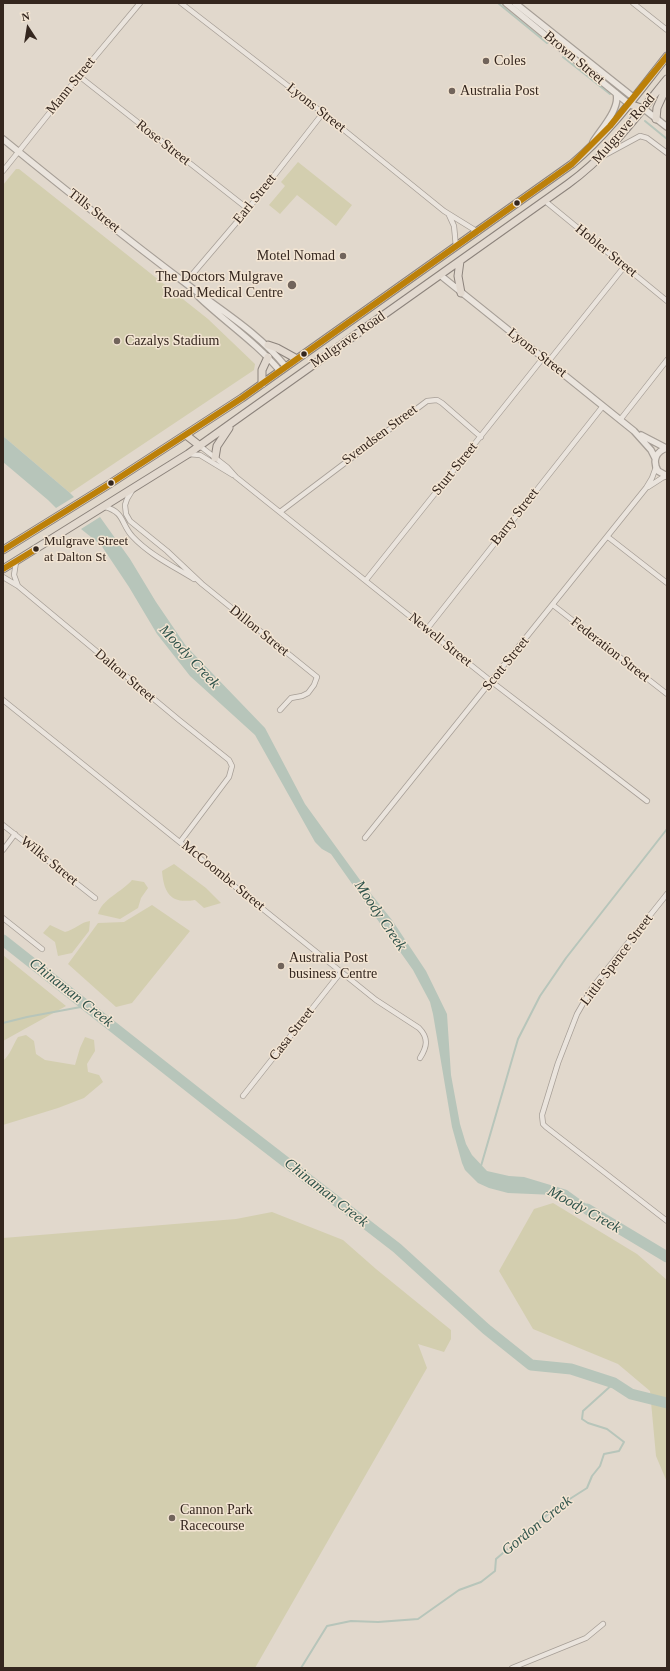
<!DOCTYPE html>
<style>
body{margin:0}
#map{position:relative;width:670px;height:1671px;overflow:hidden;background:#e1d8cc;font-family:"Times New Roman",serif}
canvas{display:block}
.frame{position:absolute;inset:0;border:4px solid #34261e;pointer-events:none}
.north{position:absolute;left:8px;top:8px;width:40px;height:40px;-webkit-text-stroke:3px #f2e4d2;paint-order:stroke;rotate:348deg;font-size:11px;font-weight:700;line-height:16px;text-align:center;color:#34261e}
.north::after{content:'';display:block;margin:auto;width:14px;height:18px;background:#34261e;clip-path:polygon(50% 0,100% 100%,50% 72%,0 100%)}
</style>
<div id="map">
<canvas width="670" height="1671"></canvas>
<div class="frame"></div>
<div class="north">N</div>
</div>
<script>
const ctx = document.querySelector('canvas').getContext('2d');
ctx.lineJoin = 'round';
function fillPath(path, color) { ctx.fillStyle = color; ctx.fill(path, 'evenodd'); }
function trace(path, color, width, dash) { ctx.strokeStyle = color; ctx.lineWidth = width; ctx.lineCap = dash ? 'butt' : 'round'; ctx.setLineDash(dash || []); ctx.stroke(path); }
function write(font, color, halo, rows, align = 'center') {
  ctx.font = font + ' "Times New Roman",serif'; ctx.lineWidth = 3; ctx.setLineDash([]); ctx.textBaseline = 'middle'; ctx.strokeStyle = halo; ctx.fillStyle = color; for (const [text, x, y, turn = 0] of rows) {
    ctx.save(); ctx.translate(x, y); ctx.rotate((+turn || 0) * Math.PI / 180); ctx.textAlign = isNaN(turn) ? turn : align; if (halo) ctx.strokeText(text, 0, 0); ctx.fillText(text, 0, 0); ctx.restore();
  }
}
const green = new Path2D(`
 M 298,162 L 352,205 L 336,226 L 297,195 L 280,214 L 269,205 L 285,186 L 281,182 Z
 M 16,169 L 19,169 L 208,319 L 255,364 L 254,370 L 70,493 L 3,436 L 3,185 Z
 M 174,864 L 206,888 L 221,903 L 204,908 L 195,900 C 171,904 164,894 162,871 Z
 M 132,880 L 144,882 L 148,888 L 141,898 L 138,908 L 120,919 L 98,914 C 102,899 122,892 132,880 Z
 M 152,905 L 190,931 L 132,1003 L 116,1007 L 68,964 L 98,923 L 124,922 Z
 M 90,921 L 89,931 L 72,953 L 58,956 L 55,942 L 43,933 L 50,925 L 65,932 C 74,930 81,922 90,921 Z
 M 3,955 L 66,1006 L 3,1041 Z
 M 26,1035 L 34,1041 L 36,1054 L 45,1060 L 75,1065 L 80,1048 L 85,1037 L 94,1040 L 95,1051 L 87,1064 L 88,1072 L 99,1075 L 103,1082 L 84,1098 L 58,1108 L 3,1125 L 3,1061 C 10,1055 13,1045 18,1037 Z
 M 553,1203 L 637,1254 L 667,1280 L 667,1482 L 656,1456 L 650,1391 L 618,1364 L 533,1329 L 499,1271 L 534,1209 Z
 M 272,1212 L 343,1240 L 376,1269 L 451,1330 L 451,1339 L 444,1352 L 418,1344 L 427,1368 L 255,1668 L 3,1668 L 3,1238 L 236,1219 Z`);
const water = new Path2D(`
 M 3,436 L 70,493 L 74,497 L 56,508 L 48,500 L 3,462 Z
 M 100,517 L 130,559 L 156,602 L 186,646 L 265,728 L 305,804 L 360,880 L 392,920 L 426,971 L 447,1014 L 451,1075 L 460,1124 L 466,1144 L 472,1155 L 487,1171 L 509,1176 L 524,1177 L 567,1190 L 596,1211 L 600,1216 L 555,1195 L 508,1193 L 489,1188 L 478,1183 L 465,1170 L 462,1163 L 452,1127 L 433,1014 L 430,1002 L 413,970 L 331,854 L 322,849 L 315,842 L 255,735 L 190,676 L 157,634 L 129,587 L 101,545 L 81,529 Z`);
const stream = new Path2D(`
 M 498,3 L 547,43
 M 563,57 L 610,94
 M 645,121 L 667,139
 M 3,1023 L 27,1017 L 86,1006
 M 481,1166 L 518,1039 L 540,996 L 566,958 L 667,829
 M 301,1668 L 327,1626 L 351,1621 L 378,1622 L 418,1619 L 459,1590 L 481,1582 L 495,1571 L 496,1559 L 554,1509 L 587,1488 L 592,1476 L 600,1466 L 604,1454 L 619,1451 L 624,1442 L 607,1429 L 588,1423 L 582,1419 L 583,1411 L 614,1383`);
const river = new Path2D(`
 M 3,940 L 221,1112 L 397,1248 L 486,1329 L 531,1365 L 571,1369 L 614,1383 L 631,1394 L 667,1403
 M 587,1209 L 667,1257`);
const minor = new Path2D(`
 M 181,3 L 323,113 L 444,211 L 478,232
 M 633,3 L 667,30
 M 79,76 L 248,209
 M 603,156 L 640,136 L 647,138 L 667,153
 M 3,171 L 79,76 L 140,3
 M 545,201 L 667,301
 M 449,215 L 454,226 L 456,247
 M 185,283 L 248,209 L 323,113
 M 548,362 L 624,267
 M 620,420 L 667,360
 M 200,446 L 227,467 L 236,477 L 492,682 L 647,801
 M 188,454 L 200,455 L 233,475
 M 648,487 L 662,478 L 667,476
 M 133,489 L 127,499 L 125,505 L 126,514 L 130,521 L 167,551 L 202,584 L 317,677 L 314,685 L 308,693 L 302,696 L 291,698 L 280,710
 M 105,507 C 125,512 121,525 133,537 C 150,555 173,566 194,579
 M 280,512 L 427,401 L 437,400 L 442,403 L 481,437
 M 608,537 L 667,583
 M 16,562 L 14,575 L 18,586
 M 3,577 L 18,586 L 179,720 L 229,760 L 232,766 L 229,777 L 180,842
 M 366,580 L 543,358
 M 553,605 L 667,694
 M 427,629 L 603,406
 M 3,700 L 376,1000 L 419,1028 C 429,1038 427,1047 420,1058
 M 3,825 L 95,898
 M 365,838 L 646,488 L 652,478 L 656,467
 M 3,850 L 15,834
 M 667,894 L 592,988 L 577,1014 L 558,1063 L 542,1115 L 543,1124 L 546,1127 L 667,1221
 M 3,918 L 42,949
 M 243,1096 L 341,972
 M 512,1668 L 586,1638 L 603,1624`);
const tertiary = new Path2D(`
 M 506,3 L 629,104
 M 515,3 L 634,98
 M 644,109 L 667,127
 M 3,139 C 63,188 123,236 184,282 C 220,310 257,331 286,367
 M 593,142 C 601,129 621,108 616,93
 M 440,275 L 634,431 L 651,450 L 655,458
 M 198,296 C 225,322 256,342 280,371
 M 641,435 L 666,448
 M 667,448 C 656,451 652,461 658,471 L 667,476`);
const primary = new Path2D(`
 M 629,104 L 644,109
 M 656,119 L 657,108 L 667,86
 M 460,261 L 458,276 L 461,293
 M 268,345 L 277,348 L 297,359
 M 262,384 L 262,370 L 268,357
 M 186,435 L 200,446
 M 215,458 L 217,446 L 229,428
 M 3,550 L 108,485 L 242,398 L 572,164 C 609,133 637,94 667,56
 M 3,569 L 188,454 L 244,414 L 568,184 C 608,155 636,117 667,79`);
const bus1 = new Path2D(`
 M 3,550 L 108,485 L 242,398 L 572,164 L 610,126 L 667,56
 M 3,569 L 36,549`);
const markers = [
 [486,61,4,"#71645b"],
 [452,91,4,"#71645b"],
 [517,203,3.5,"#34261e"],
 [343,256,4,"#71645b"],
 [292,285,5,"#71645b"],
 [117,341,4,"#71645b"],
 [304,354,3.5,"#34261e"],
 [111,483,3.5,"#34261e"],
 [36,549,3.5,"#34261e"],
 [281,966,4,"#71645b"],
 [172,1518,4,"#71645b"]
];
const busNames = [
 ["Mulgrave Street",44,542],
 ["at Dalton St",44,558]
];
const streetNames = [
 ["Brown Street",574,58,40],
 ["Mann Street",71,86,-51],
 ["Lyons Street",316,108,38],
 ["Mulgrave Road",624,129,-49],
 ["Rose Street",163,143,38],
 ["Earl Street",255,199,-51],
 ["Tills Street",94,211,38],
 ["Hobler Street",606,251,39],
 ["Mulgrave Road",348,340,-35],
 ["Lyons Street",537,353,38],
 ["Svendsen Street",380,435,-37],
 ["Sturt Street",455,469,-51],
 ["Barry Street",515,517,-52],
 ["Dillon Street",259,631,39],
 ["Newell Street",440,640,39],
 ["Federation Street",610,650,38],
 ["Scott Street",506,664,-51],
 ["Dalton Street",125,676,40],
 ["Wilks Street",49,861,39],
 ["McCoombe Street",223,876,39],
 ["Little Spence Street",617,960,-53],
 ["Casa Street",292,1034,-52]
];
const poiNames = [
 ["Coles",494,61],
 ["Australia Post",460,91],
 ["Motel Nomad",335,256,"right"],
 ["The Doctors Mulgrave",283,277,"right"],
 ["Road Medical Centre",283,293,"right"],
 ["Cazalys Stadium",125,341],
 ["Australia Post",289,958],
 ["business Centre",289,974],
 ["Cannon Park",180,1510],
 ["Racecourse",180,1526]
];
const waterNames = [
 ["Moody Creek",189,657,47],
 ["Moody Creek",380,916,56],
 ["Chinaman Creek",71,993,38],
 ["Chinaman Creek",326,1193,38],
 ["Moody Creek",584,1210,29],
 ["Gordon Creek",537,1526,-39]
];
fillPath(green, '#d3ceaf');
fillPath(water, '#b7c5ba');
trace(stream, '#b7c5ba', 2);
trace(river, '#b7c5ba', 11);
trace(minor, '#a69e96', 6);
trace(tertiary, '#a69e96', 8);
trace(primary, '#8c837c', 9);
trace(minor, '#eae4dd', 4.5);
trace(tertiary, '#eae4dd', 5.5);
trace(primary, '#e2d9cf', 7);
trace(bus1, '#bc8009', 6);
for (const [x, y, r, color] of markers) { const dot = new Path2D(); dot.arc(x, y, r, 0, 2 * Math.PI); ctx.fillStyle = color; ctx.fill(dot); trace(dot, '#f2e4d2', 1.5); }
write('13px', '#34261e', '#f2e4d2', busNames, 'left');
write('14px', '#34261e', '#f2e4d2', streetNames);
write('14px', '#34261e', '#f2e4d2', poiNames, 'left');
write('italic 15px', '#2f534b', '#f2e4d2', waterNames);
</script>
